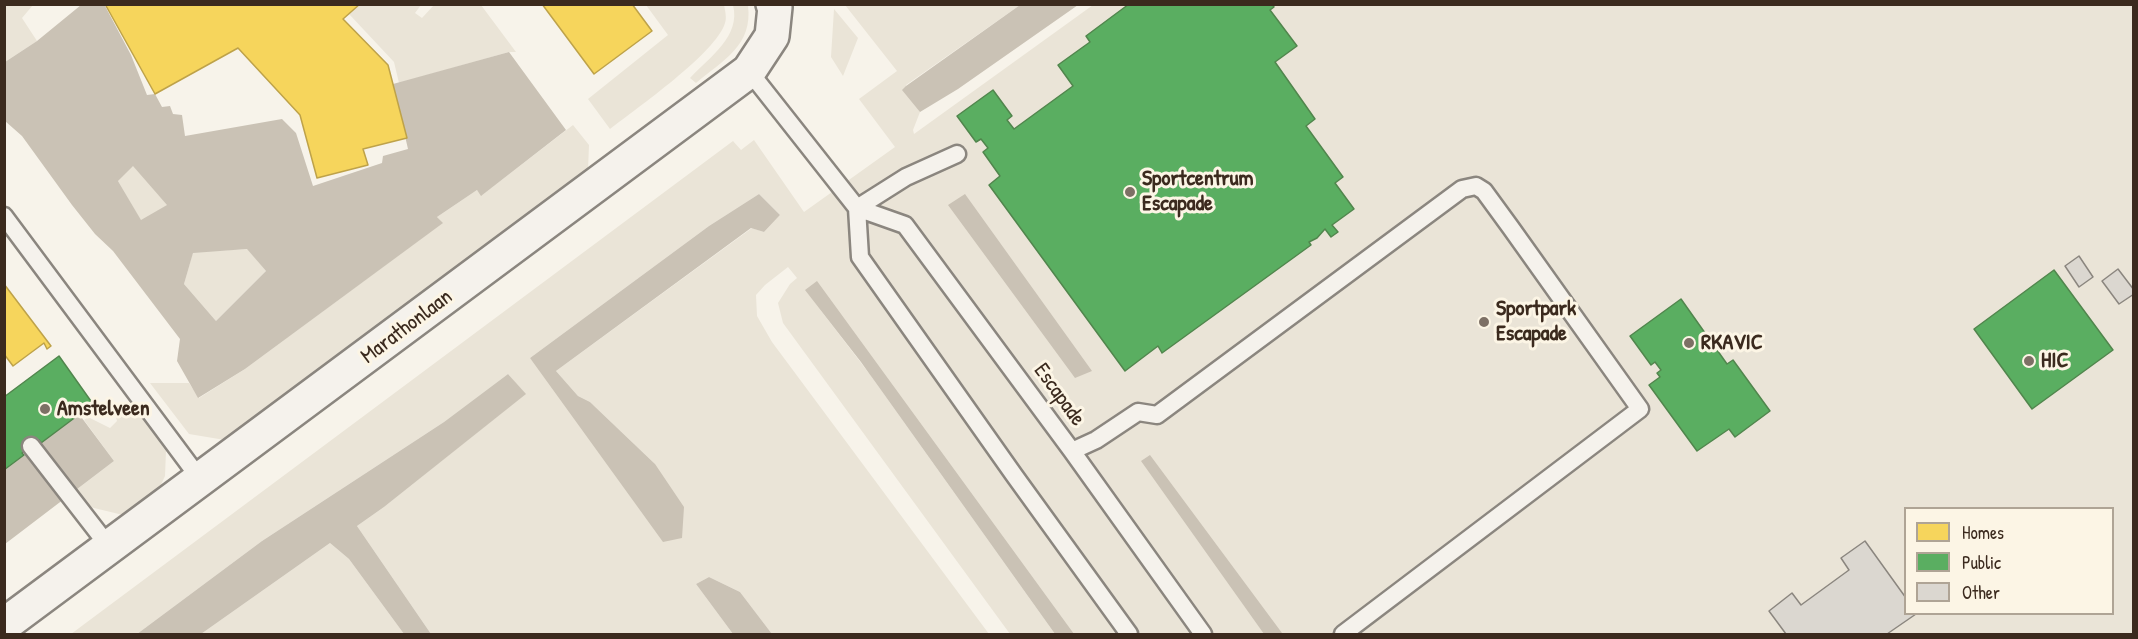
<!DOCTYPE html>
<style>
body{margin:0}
#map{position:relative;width:2138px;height:639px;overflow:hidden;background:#f7f3ea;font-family:"Patrick Hand",sans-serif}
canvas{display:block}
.frame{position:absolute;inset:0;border:6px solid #3b2a1e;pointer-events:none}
.legend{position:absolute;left:1904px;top:507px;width:210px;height:108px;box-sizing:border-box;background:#fcf5e5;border:2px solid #afa495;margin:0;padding:8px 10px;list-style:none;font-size:18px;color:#3b2a1e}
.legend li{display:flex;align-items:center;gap:12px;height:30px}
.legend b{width:30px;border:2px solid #afa495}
</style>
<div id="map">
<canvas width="2138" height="639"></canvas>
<div class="frame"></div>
<ul class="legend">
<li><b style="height:16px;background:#f6d55c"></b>Homes</li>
<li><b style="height:16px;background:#5aae61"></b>Public</li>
<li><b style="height:16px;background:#dbd7d0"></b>Other</li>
</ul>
</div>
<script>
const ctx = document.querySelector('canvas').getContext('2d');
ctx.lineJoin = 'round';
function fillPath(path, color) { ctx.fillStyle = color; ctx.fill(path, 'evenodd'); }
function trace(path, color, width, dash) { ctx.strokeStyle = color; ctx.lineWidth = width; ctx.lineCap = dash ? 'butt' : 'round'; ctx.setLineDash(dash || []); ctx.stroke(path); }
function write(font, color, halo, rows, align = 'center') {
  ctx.font = font + ' "Patrick Hand",sans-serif'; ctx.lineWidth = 6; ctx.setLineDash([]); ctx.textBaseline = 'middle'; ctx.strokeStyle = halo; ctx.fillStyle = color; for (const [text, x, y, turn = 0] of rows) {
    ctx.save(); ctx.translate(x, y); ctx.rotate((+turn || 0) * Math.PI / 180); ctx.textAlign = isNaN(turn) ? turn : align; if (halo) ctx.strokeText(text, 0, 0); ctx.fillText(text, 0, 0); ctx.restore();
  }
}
const green = new Path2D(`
 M 5,5 L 33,5 L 22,18 L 37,41 L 5,62 Z
 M 360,5 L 421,5 L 415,13 L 422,18 L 434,5 L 481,5 L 516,52 L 509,52 L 399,83 L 394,62 L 349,14 Z
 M 646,5 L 724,5 C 725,10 727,18 725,23 C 716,53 637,108 610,129 L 588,99 L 668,35 Z
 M 733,5 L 748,5 C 753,46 723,60 696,83 L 690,78 C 710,57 741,36 733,5 Z
 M 845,5 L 1020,5 L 906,85 L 920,112 L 913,130 L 914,134 L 1093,5 L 2133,5 L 2133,634 L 1069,634 L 812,299 L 861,362 L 1055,634 L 1010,634 L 783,323 L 778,303 L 790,284 L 797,278 L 788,267 L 765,285 L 756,295 L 757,316 L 772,342 L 989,634 L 772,634 L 740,592 L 709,577 L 696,584 L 733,634 L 431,634 L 357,526 L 384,507 L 525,394 L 508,374 L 444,422 L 262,541 L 137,634 L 71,634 L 733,141 L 741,150 L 754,140 L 804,212 L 895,147 L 859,99 L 897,71 ZM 759,194 L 780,215 L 764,232 L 752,228 L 556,371 L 578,396 L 590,402 L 655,464 L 530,358 L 709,226 ZM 1906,508 L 2112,508 L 2112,614 L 1906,614 Z
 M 834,9 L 858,38 L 843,76 L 831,57 Z
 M 573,125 L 589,145 L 588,170 L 225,440 L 189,434 L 150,383 L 189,383 L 199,398 L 245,369 L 442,223 L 437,217 L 477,190 L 482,195 Z
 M 133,165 L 168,205 L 141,221 L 118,181 Z
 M 248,249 L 266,271 L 216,321 L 184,284 L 193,252 Z
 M 112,402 L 136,409 L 166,451 L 165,476 L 159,489 L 123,515 L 90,507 L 76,490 L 114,461 L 84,420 L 88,417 L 110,428 L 117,421 Z
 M 330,543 L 349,559 L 404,634 L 201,634 Z`);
const water = new Path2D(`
 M 104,4 L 131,55 L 147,95 L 155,94 L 162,107 L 170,106 L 173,114 L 182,115 L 185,136 L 282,119 L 296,133 L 313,186 L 382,163 L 383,156 L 408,149 L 393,84 L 509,52 L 566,130 L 481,196 L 477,190 L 437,217 L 443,223 L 245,369 L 198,398 L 177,361 L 180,339 L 113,251 L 95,234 L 72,205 L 22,136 L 5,121 L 5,62 L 37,41 L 81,5 ZM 133,166 L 167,205 L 141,220 L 118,181 ZM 247,249 L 266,271 L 216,321 L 184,284 L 193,253 Z
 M 1020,5 L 1078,5 L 958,89 L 920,112 L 902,90 L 906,86 Z
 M 759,194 L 780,215 L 764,232 L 751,228 L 556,371 L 578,396 L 590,402 L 655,464 L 684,507 L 682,538 L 663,542 L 530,358 L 709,226 Z
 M 965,194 L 1092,371 L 1075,378 L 948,205 Z
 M 817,281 L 1074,634 L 1055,634 L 861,362 L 805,290 Z
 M 508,374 L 526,394 L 384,507 L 357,526 L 431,634 L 404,634 L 349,559 L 330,543 L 201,634 L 137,634 L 262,541 L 444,422 Z
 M 79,414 L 114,461 L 5,544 L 5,470 Z
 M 1150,455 L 1282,633 L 1281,634 L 1264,634 L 1141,461 Z
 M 709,577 L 740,592 L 772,634 L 733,634 L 696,584 Z`);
const homes = new Path2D(`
 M 105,4 L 360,4 L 343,19 L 388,65 L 407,138 L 363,149 L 368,165 L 317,178 L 300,115 L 238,48 L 155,94 Z
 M 542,4 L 632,4 L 652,31 L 594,74 Z
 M 4,284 L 51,346 L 47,349 L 44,343 L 13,366 L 4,354 Z`);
const public = new Path2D(`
 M 1129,4 L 1272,4 L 1274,7 L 1270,10 L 1297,46 L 1275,62 L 1315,119 L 1306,126 L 1343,177 L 1335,183 L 1354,209 L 1332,225 L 1338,232 L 1331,237 L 1325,229 L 1317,238 L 1309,242 L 1311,245 L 1162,353 L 1158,346 L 1125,371 L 989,185 L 1000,176 L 983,152 L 988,148 L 981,139 L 976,142 L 957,116 L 993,90 L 1012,116 L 1007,120 L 1014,129 L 1073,86 L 1058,65 L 1090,42 L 1086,36 Z
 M 2054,270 L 2113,350 L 2032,409 L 1974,329 Z
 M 1681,299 L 1727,364 L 1733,360 L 1770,411 L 1735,437 L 1729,429 L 1697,451 L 1649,385 L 1660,377 L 1657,373 L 1661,370 L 1655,362 L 1651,365 L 1630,336 Z
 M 59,356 L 93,404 L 41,443 L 39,440 L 22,453 L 24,455 L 4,470 L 4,397 Z`);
const building = new Path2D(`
 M 2079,256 L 2093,277 L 2079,287 L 2065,266 Z
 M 2118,269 L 2134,290 L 2134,294 L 2119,304 L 2102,281 Z
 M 1865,541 L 1906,598 L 1906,614 L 1916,614 L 1887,634 L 1786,634 L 1769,611 L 1792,593 L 1801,605 L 1849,570 L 1841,558 Z`);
const lane = new Path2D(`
 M 749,71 L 857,208 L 905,225 L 1072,451 L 1203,634
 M 857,208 L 860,257 L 1014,475 L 1129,634
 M 857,208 L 906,177 L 957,154
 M 4,216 L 200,479
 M 31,446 L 110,548
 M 1072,451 L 1096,440 L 1138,412 L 1157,415 L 1462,189 L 1476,186 L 1484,191 L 1511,228 L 1640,409 L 1343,634`);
const street = new Path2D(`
 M 4,625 L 749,71 L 772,36 L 775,7 L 773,4`);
const markers = [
 [1130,192,6,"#7d7065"],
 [1484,322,6,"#7d7065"],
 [1689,343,6,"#7d7065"],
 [2029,361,6,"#7d7065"],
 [45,409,6,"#7d7065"]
];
const poiNames = [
 ["Sportcentrum",1142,179],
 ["Escapade",1142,204],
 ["Sportpark",1496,309],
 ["Escapade",1496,334],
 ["RKAVIC",1701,343],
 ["HIC",2041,361],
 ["Amstelveen",57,409]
];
const streetNames = [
 ["Marathonlaan",407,327,-37],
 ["Escapade",1059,395,54]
];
fillPath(green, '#eae4d7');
fillPath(water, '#cac2b5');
fillPath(homes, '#f6d55c');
trace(homes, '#bea249', 1.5);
fillPath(public, '#5aae61');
trace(public, '#51864d', 1.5);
fillPath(building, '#dbd7d0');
trace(building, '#8b867f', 1.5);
trace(lane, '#8b867f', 21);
trace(street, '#8b867f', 38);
trace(lane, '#f5f2ec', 16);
trace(street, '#f5f2ec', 33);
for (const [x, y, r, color] of markers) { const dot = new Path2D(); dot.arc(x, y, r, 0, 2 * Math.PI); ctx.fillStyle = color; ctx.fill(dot); trace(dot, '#fcf5e5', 2); }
write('bold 22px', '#3b2a1e', '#fcf5e5', poiNames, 'left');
write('22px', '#3b2a1e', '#fcf5e5', streetNames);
</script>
